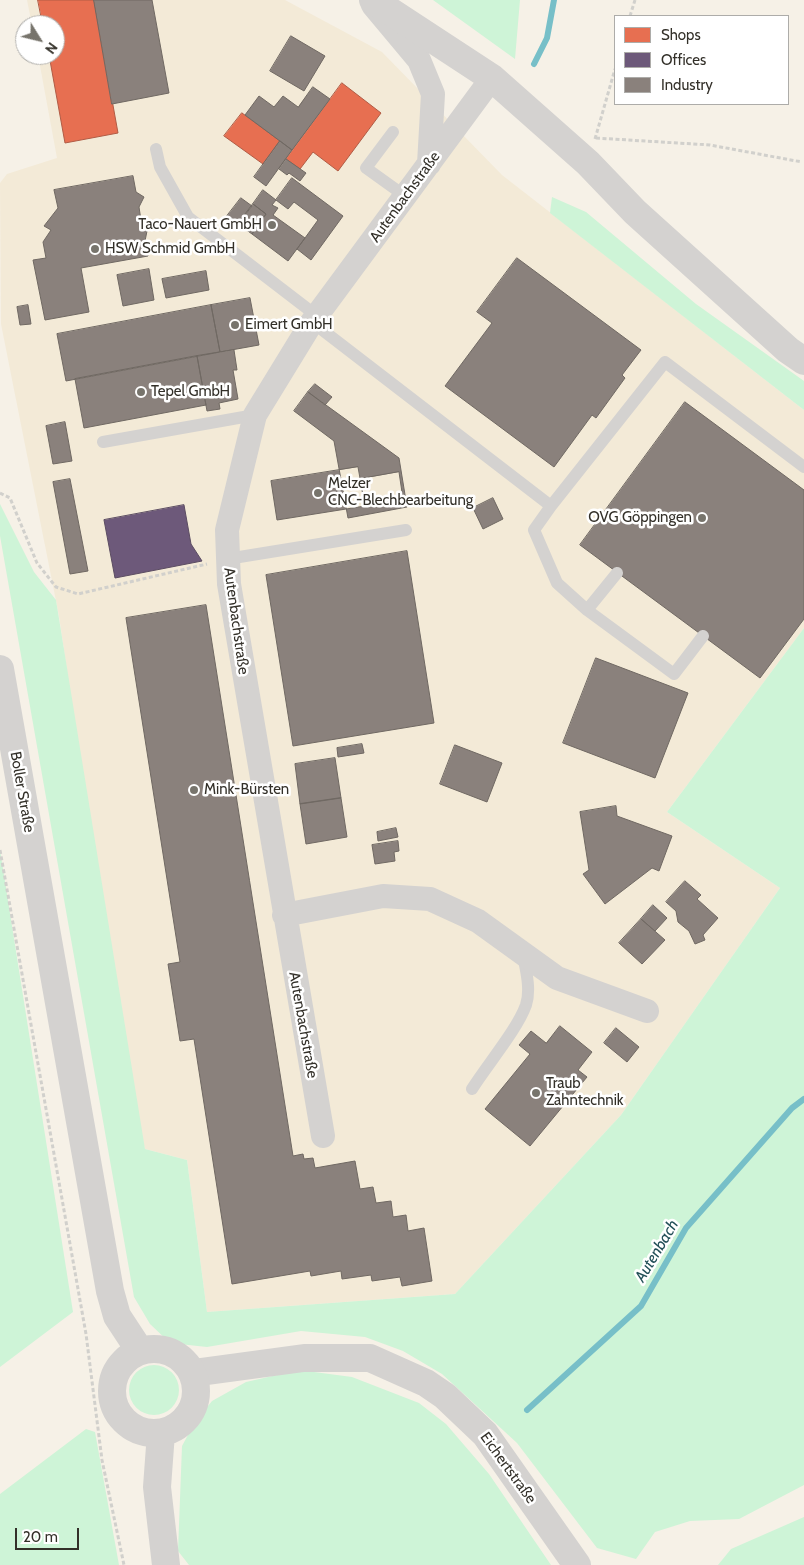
<!DOCTYPE html>
<meta charset="utf-8">
<style>
body{margin:0}
#map{position:relative;width:804px;height:1565px;overflow:hidden;background:#f6f1e7;font-family:Cabin,sans-serif}
canvas{display:block}
.legend{position:absolute;left:614px;top:15px;width:175px;height:90px;box-sizing:border-box;background:#fff;border:1px solid #adaca9;margin:0;padding:6px 9px;list-style:none;font-size:15px;color:#333029}
.legend li{display:flex;align-items:center;gap:10px;height:25px}
.legend b{width:25px;border:1px solid #adaca9}
.north{position:absolute;left:15px;top:15px;width:50px;height:50px;box-sizing:border-box;background:#fff;border:1px solid #adaca9;border-radius:50%;rotate:126deg;font-size:14px;font-weight:700;line-height:20px;text-align:center;color:#333029}
.north::after{content:'';display:block;margin:auto;width:18px;height:22px;background:#77746c;clip-path:polygon(50% 0,100% 100%,50% 72%,0 100%)}
.scale{position:absolute;left:15px;top:1528px;width:64px;height:22px;box-sizing:border-box;border:2px solid #333029;border-top:0;padding-left:6px;font-size:15px;line-height:18px;white-space:nowrap;color:#333029;-webkit-text-stroke:4px #fff;paint-order:stroke}
</style>
<div id="map">
<canvas width="804" height="1565"></canvas>
<ul class="legend">
<li><b style="height:14px;background:#e76f51"></b>Shops</li>
<li><b style="height:14px;background:#6d597a"></b>Offices</li>
<li><b style="height:14px;background:#8a817c"></b>Industry</li>
</ul>
<div class="north">N</div>
<div class="scale">20 m</div>
</div>
<script>
const ctx = document.querySelector('canvas').getContext('2d');
ctx.lineJoin = 'round';
function fillPath(path, color) { ctx.fillStyle = color; ctx.fill(path, 'evenodd'); }
function trace(path, color, width, dash) { ctx.strokeStyle = color; ctx.lineWidth = width; ctx.lineCap = dash ? 'butt' : 'round'; ctx.setLineDash(dash || []); ctx.stroke(path); }
function write(font, color, halo, rows, align = 'center') {
  ctx.font = font + ' Cabin,sans-serif'; ctx.lineWidth = 5; ctx.setLineDash([]); ctx.textBaseline = 'middle'; ctx.strokeStyle = halo; ctx.fillStyle = color; for (const [text, x, y, turn = 0] of rows) {
    ctx.save(); ctx.translate(x, y); ctx.rotate((+turn || 0) * Math.PI / 180); ctx.textAlign = isNaN(turn) ? turn : align; if (halo) ctx.strokeText(text, 0, 0); ctx.fillText(text, 0, 0); ctx.restore();
  }
}
const built = new Path2D(`
 M 27,0 L 285,0 L 382,52 L 502,175 L 804,410 L 804,628 L 667,812 L 780,888 L 621,1115 L 455,1294 L 207,1312 L 187,1160 L 145,1149 L 120,1037 L 59,616 L 1,324 L 0,183 L 7,174 L 57,158 L 38,55 L 55,55 L 55,25 L 32,25 Z`);
const green = new Path2D(`
 M 433,0 L 520,0 L 515,59 Z
 M 552,197 L 586,212 L 696,304 L 804,381 L 804,410 L 550,213 Z
 M 0,504 L 34,572 L 56,600 L 145,1149 L 187,1160 L 207,1312 L 455,1294 L 621,1115 L 780,888 L 667,812 L 804,628 L 804,1485 L 739,1519 L 690,1521 L 655,1532 L 636,1559 L 597,1548 L 517,1443 L 442,1374 L 403,1351 L 365,1337 L 301,1331 L 207,1347 L 170,1343 L 150,1324 L 134,1297 L 0,536 Z
 M 0,850 L 73,1312 L 0,1367 Z
 M129 1390a25 25 0 1 1 50 0a25 25 0 1 1-50 0Z
 M 299,1370 L 352,1377 L 419,1403 L 446,1424 L 489,1474 L 551,1565 L 189,1565 L 178,1551 L 182,1446 L 195,1422 L 212,1401 L 246,1382 Z
 M 86,1429 L 95,1432 L 119,1565 L 0,1565 L 0,1494 Z
 M 804,1517 L 804,1565 L 718,1565 L 731,1549 Z`);
const shops = new Path2D(`
 M 38,0 L 94,0 L 118,133 L 65,143 L 49,55 L 55,55 L 55,25 L 43,25 Z
 M 342,83 L 381,113 L 338,171 L 313,152 L 300,169 L 286,159 Z
 M 242,113 L 280,141 L 263,164 L 224,136 Z`);
const offices = new Path2D(`
 M 184,505 L 191,544 L 202,561 L 115,578 L 104,520 Z`);
const industry = new Path2D(`
 M 94,0 L 152,0 L 169,93 L 112,104 Z
 M 291,36 L 325,56 L 304,91 L 270,71 Z
 M 313,87 L 330,99 L 292,150 L 245,115 L 259,96 L 274,107 L 283,96 L 298,107 Z
 M 280,141 L 292,150 L 266,186 L 254,177 Z
 M 286,159 L 306,173 L 300,181 L 289,173 L 287,175 L 279,169 Z
 M 133,176 L 136,192 L 144,197 L 139,207 L 142,227 L 147,231 L 145,241 L 148,256 L 81,268 L 89,312 L 45,320 L 33,260 L 46,258 L 43,242 L 51,230 L 44,226 L 58,208 L 54,190 Z
 M 292,178 L 343,216 L 311,260 L 297,249 L 318,220 L 294,202 L 288,209 L 276,200 Z
 M 263,190 L 276,200 L 272,205 L 278,208 L 273,215 L 305,238 L 288,261 L 252,234 L 266,214 L 253,204 Z
 M 241,198 L 252,206 L 238,224 L 227,216 Z
 M 253,204 L 266,214 L 252,234 L 238,224 Z
 M 517,258 L 641,350 L 622,375 L 625,378 L 596,418 L 592,415 L 554,467 L 445,386 L 492,323 L 477,312 Z
 M 149,269 L 154,300 L 123,306 L 117,275 Z
 M 206,271 L 209,290 L 166,298 L 162,279 Z
 M 250,298 L 259,345 L 220,352 L 211,305 Z
 M 28,305 L 31,324 L 20,325 L 17,307 Z
 M 211,305 L 220,352 L 66,381 L 57,334 Z
 M 234,350 L 237,370 L 233,370 L 238,399 L 219,403 L 220,409 L 207,411 L 197,356 Z
 M 197,356 L 206,405 L 84,428 L 75,379 Z
 M 315,384 L 332,397 L 325,405 L 308,392 Z
 M 308,392 L 399,458 L 407,507 L 348,518 L 334,441 L 294,411 Z
 M 685,402 L 804,490 L 804,619 L 760,678 L 580,545 Z
 M 65,422 L 72,461 L 53,464 L 46,426 Z
 M 358,467 L 365,506 L 277,520 L 271,481 Z
 M 399,472 L 403,499 L 365,506 L 360,479 Z
 M 70,479 L 88,571 L 70,574 L 53,482 Z
 M 493,498 L 503,519 L 483,529 L 473,508 Z
 M 407,551 L 434,723 L 293,746 L 266,575 Z
 M 206,605 L 293,1156 L 303,1154 L 304,1159 L 313,1158 L 315,1168 L 355,1161 L 360,1189 L 373,1187 L 376,1203 L 391,1201 L 393,1217 L 406,1215 L 408,1231 L 424,1228 L 432,1281 L 402,1286 L 400,1277 L 372,1281 L 371,1275 L 342,1279 L 341,1271 L 311,1276 L 310,1271 L 232,1284 L 194,1039 L 180,1041 L 168,964 L 180,962 L 126,618 Z
 M 596,658 L 688,693 L 655,778 L 563,743 Z
 M 362,744 L 364,753 L 338,757 L 337,748 Z
 M 455,745 L 502,763 L 487,802 L 440,784 Z
 M 335,758 L 341,798 L 300,804 L 295,764 Z
 M 341,798 L 347,837 L 306,844 L 300,804 Z
 M 616,806 L 617,816 L 672,836 L 659,871 L 652,868 L 605,904 L 583,874 L 589,870 L 580,812 Z
 M 396,828 L 398,837 L 378,841 L 377,832 Z
 M 398,841 L 399,851 L 394,852 L 395,861 L 375,864 L 372,845 Z
 M 685,881 L 701,895 L 697,899 L 718,918 L 703,935 L 705,940 L 695,944 L 689,931 L 678,922 L 676,911 L 666,902 Z
 M 653,905 L 667,918 L 655,931 L 641,919 Z
 M 641,919 L 665,940 L 642,964 L 619,943 Z
 M 560,1026 L 592,1052 L 578,1070 L 587,1077 L 530,1146 L 485,1109 L 530,1054 L 519,1045 L 531,1031 L 546,1043 Z
 M 616,1028 L 639,1047 L 627,1062 L 604,1043 Z`);
const stream = new Path2D(`
 M 534,64 L 547,38 L 554,0
 M 527,1410 L 641,1306 L 686,1228 L 792,1108 L 804,1099`);
const path = new Path2D(`
 M 630,16 L 635,0
 M 596,138 L 710,145 L 802,162
 M 595,139 L 615,69
 M 0,493 L 10,498 L 37,563 L 56,587 L 78,594 L 207,564
 M 0,850 L 86,1334 L 102,1460 L 124,1565`);
const service = new Path2D(`
 M 393,132 L 366,168 L 405,196
 M 156,149 L 160,167 L 188,217 L 317,316
 M 312,322 L 551,506 L 534,530 L 557,583 L 587,610 L 674,674 L 703,636
 M 103,442 L 255,415
 M 551,506 L 665,362 L 804,467
 M 227,559 L 406,530
 M 587,610 L 617,573
 M 472,1089 C 487,1065 517,1030 526,1005 C 531,990 526,970 523,955`);
const minor = new Path2D(`
 M 373,5 L 419,60 L 433,94 L 429,164
 M 284,915 L 383,896 L 430,899 L 478,921 L 557,978 L 647,1011
 M 323,1136 L 229,584 L 227,530 L 255,415 L 312,322 L 492,78`);
const tertiary = new Path2D(`
 M 373,0 L 492,78 L 588,163 L 635,212 L 788,350 L 804,361
 M 193,1373 L 304,1358 L 370,1358 L 426,1383 L 445,1396 L 485,1434 L 577,1565`);
const secondary = new Path2D(`
 M 0,669 L 110,1291 L 117,1316 L 140,1351
 M112 1391a42 42 0 1 1 84 0a42 42 0 1 1-84 0Z
 M 161,1433 L 157,1487 L 166,1565`);
const markers = [
 [272,225,5,"#77746c"],
 [95,249,5,"#77746c"],
 [235,325,5,"#77746c"],
 [141,392,5,"#77746c"],
 [318,493,5,"#77746c"],
 [702,518,5,"#77746c"],
 [194,790,5,"#77746c"],
 [536,1093,5,"#77746c"]
];
const streetNames = [
 ["Autenbachstraße",405,197,-54],
 ["Autenbachstraße",236,621,82],
 ["Boller Straße",22,792,80],
 ["Autenbachstraße",303,1025,80],
 ["Eichertstraße",508,1468,54]
];
const poiNames = [
 ["Taco-Nauert GmbH",262,225,"right"],
 ["HSW Schmid GmbH",105,249],
 ["Eimert GmbH",245,325],
 ["Tepel GmbH",151,392],
 ["Melzer",328,484],
 ["CNC-Blechbearbeitung",328,501],
 ["OVG Göppingen",692,518,"right"],
 ["Mink-Bürsten",204,790],
 ["Traub",546,1084],
 ["Zahntechnik",546,1101]
];
const waterNames = [
 ["Autenbach",657,1251,-59]
];
fillPath(built, '#f3ead7');
fillPath(green, '#cef4d7');
fillPath(shops, '#e76f51');
trace(shops, '#b15c45', 1);
fillPath(offices, '#6d597a');
trace(offices, '#5c4d62', 1);
fillPath(industry, '#8a817c');
trace(industry, '#706963', 1);
trace(stream, '#77bfc8', 6);
trace(path, '#d1d0cc', 3, [4, 2.5]);
trace(service, '#d4d2d0', 12);
trace(minor, '#d4d2d0', 24);
trace(tertiary, '#d4d2d0', 28);
trace(secondary, '#d4d2d0', 28);
for (const [x, y, r, color] of markers) { const dot = new Path2D(); dot.arc(x, y, r, 0, 2 * Math.PI); ctx.fillStyle = color; ctx.fill(dot); trace(dot, '#fff', 2); }
write('15px', '#333029', '#fff', streetNames);
write('15px', '#333029', '#fff', poiNames, 'left');
write('italic 16px', '#235058', '#fff', waterNames);
</script>
